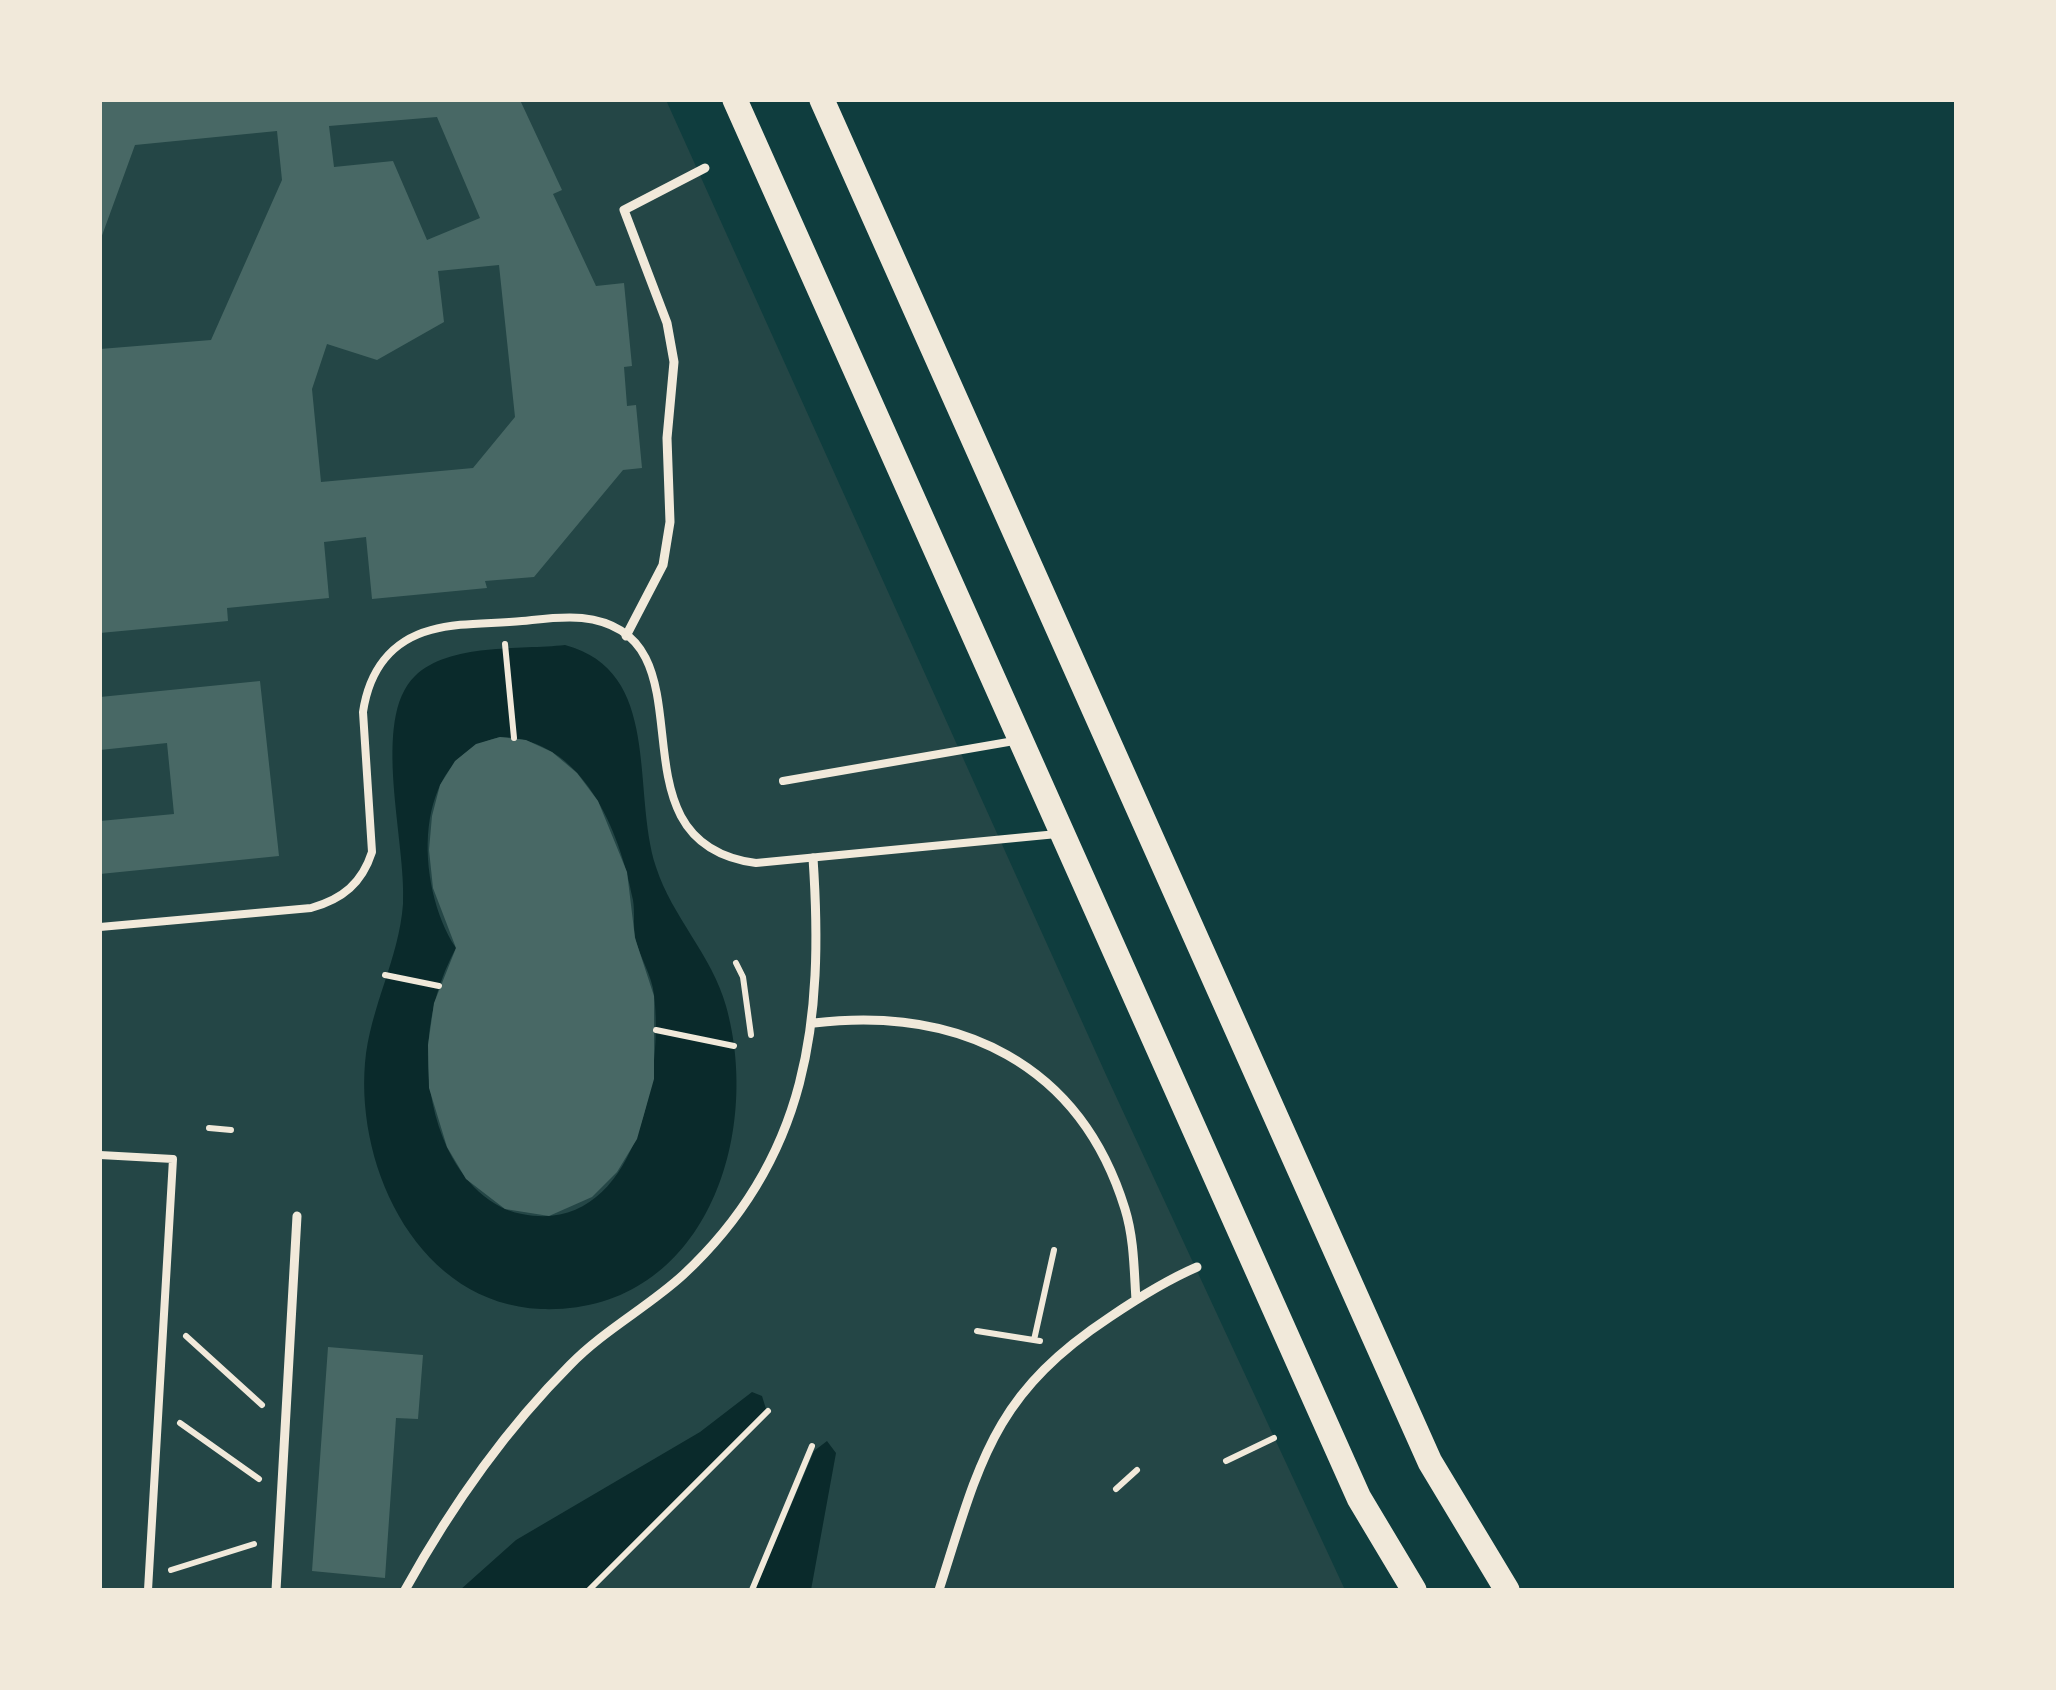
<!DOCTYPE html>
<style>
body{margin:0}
#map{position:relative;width:2056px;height:1690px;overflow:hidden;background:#0f3d3e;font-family:Lato,sans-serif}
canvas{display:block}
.frame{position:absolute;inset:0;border:102px solid #f1e9da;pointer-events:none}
</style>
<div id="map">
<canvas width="2056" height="1690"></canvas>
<div class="frame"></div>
</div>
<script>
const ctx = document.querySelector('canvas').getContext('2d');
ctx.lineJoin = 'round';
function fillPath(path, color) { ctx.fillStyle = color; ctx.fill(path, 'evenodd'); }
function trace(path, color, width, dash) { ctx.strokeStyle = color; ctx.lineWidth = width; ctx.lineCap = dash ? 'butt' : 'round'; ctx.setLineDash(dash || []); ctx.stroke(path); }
const green = new Path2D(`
 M 100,100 L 666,100 L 1107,1077 L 1345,1590 L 100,1590 Z`);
const water = new Path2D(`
 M 565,645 C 663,671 631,789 656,867 C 672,917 712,955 726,1006 C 763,1138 703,1315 541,1309 C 420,1304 356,1171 365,1063 C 370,1007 399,959 403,904 C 407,844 370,719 415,676 C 449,643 520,650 565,645 ZM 500,737 C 583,738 620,831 633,900 C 635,912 633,925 635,937 C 639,957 652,974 654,995 C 664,1074 635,1237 522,1214 C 484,1207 457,1173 443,1138 C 419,1076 424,1007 456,948 C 415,886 410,757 500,737 Z
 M 752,1392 L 762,1396 L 766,1409 L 585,1590 L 460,1590 L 516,1540 L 700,1432 Z
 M 827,1441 L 836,1453 L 811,1590 L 755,1590 L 814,1451 Z`);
const building = new Path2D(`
 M 100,100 L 520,100 L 562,190 L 553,194 L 596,286 L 624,283 L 632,366 L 624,367 L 627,406 L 636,405 L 642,468 L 623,470 L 534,577 L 485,581 L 487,588 L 372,599 L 366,537 L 324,542 L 329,598 L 227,608 L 228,621 L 100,633 L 100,349 L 211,340 L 282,180 L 277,131 L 135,145 L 100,241 ZM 437,117 L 480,218 L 427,240 L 393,161 L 334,167 L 329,126 ZM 499,265 L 515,417 L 473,468 L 321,482 L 312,389 L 327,344 L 377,360 L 444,322 L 438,271 Z
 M 260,681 L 279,856 L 100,874 L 100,821 L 174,814 L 167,743 L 100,750 L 100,697 Z
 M 500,737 L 526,740 L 552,752 L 577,773 L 598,801 L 627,872 L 635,938 L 654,996 L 654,1079 L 637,1139 L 617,1172 L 592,1197 L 549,1216 L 505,1209 L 466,1179 L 447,1147 L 429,1088 L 428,1045 L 434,1003 L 456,948 L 433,888 L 429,850 L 432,816 L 440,785 L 455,761 L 476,744 Z
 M 328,1347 L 423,1355 L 418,1419 L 396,1418 L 385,1578 L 312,1571 Z`);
const path = new Path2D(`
 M 505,644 L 514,738
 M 736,963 L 743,977 L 751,1035
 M 385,975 L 439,986
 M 656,1030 L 734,1046
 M 209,1128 L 231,1130
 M 977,1331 L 1040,1341
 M 186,1336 L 262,1405
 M 1034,1340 L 1054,1250
 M 180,1423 L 259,1479
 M 1226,1461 L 1274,1438
 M 1116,1489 L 1137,1470
 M 171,1570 L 254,1544
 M 589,1590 L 768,1411
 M 752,1590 L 812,1446`);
const service = new Path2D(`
 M 783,781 L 1014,741
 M 100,927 L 311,908 C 343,899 362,883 372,852 L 363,712 C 369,672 390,641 431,630 C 459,622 492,624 522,621 C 542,619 562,616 582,618 C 723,633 598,842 756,863 L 1057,834
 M 100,1155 L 173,1159 L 148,1590`);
const pedestrian = new Path2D(`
 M 626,636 L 663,565 L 670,522 L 667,438 L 674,362 L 667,323 L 624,210 L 705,168
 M 814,1023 C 959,1006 1080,1063 1125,1209 C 1134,1238 1134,1269 1136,1300
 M 276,1590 L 297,1216
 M 405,1590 C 451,1507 503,1432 570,1365 C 604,1330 648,1307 683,1275 C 809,1158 824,1020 813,858
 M 939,1590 C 980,1462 992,1395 1110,1317 C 1138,1298 1167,1280 1197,1267`);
const primary = new Path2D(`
 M 735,100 L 1359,1498 L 1414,1590
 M 822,100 L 1430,1462 L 1507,1590`);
fillPath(green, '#244646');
fillPath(water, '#0a2a2b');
fillPath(building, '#486865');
trace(path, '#f1e9da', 6);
trace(service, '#f1e9da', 8);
trace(pedestrian, '#f1e9da', 9);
trace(primary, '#f1e9da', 25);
</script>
